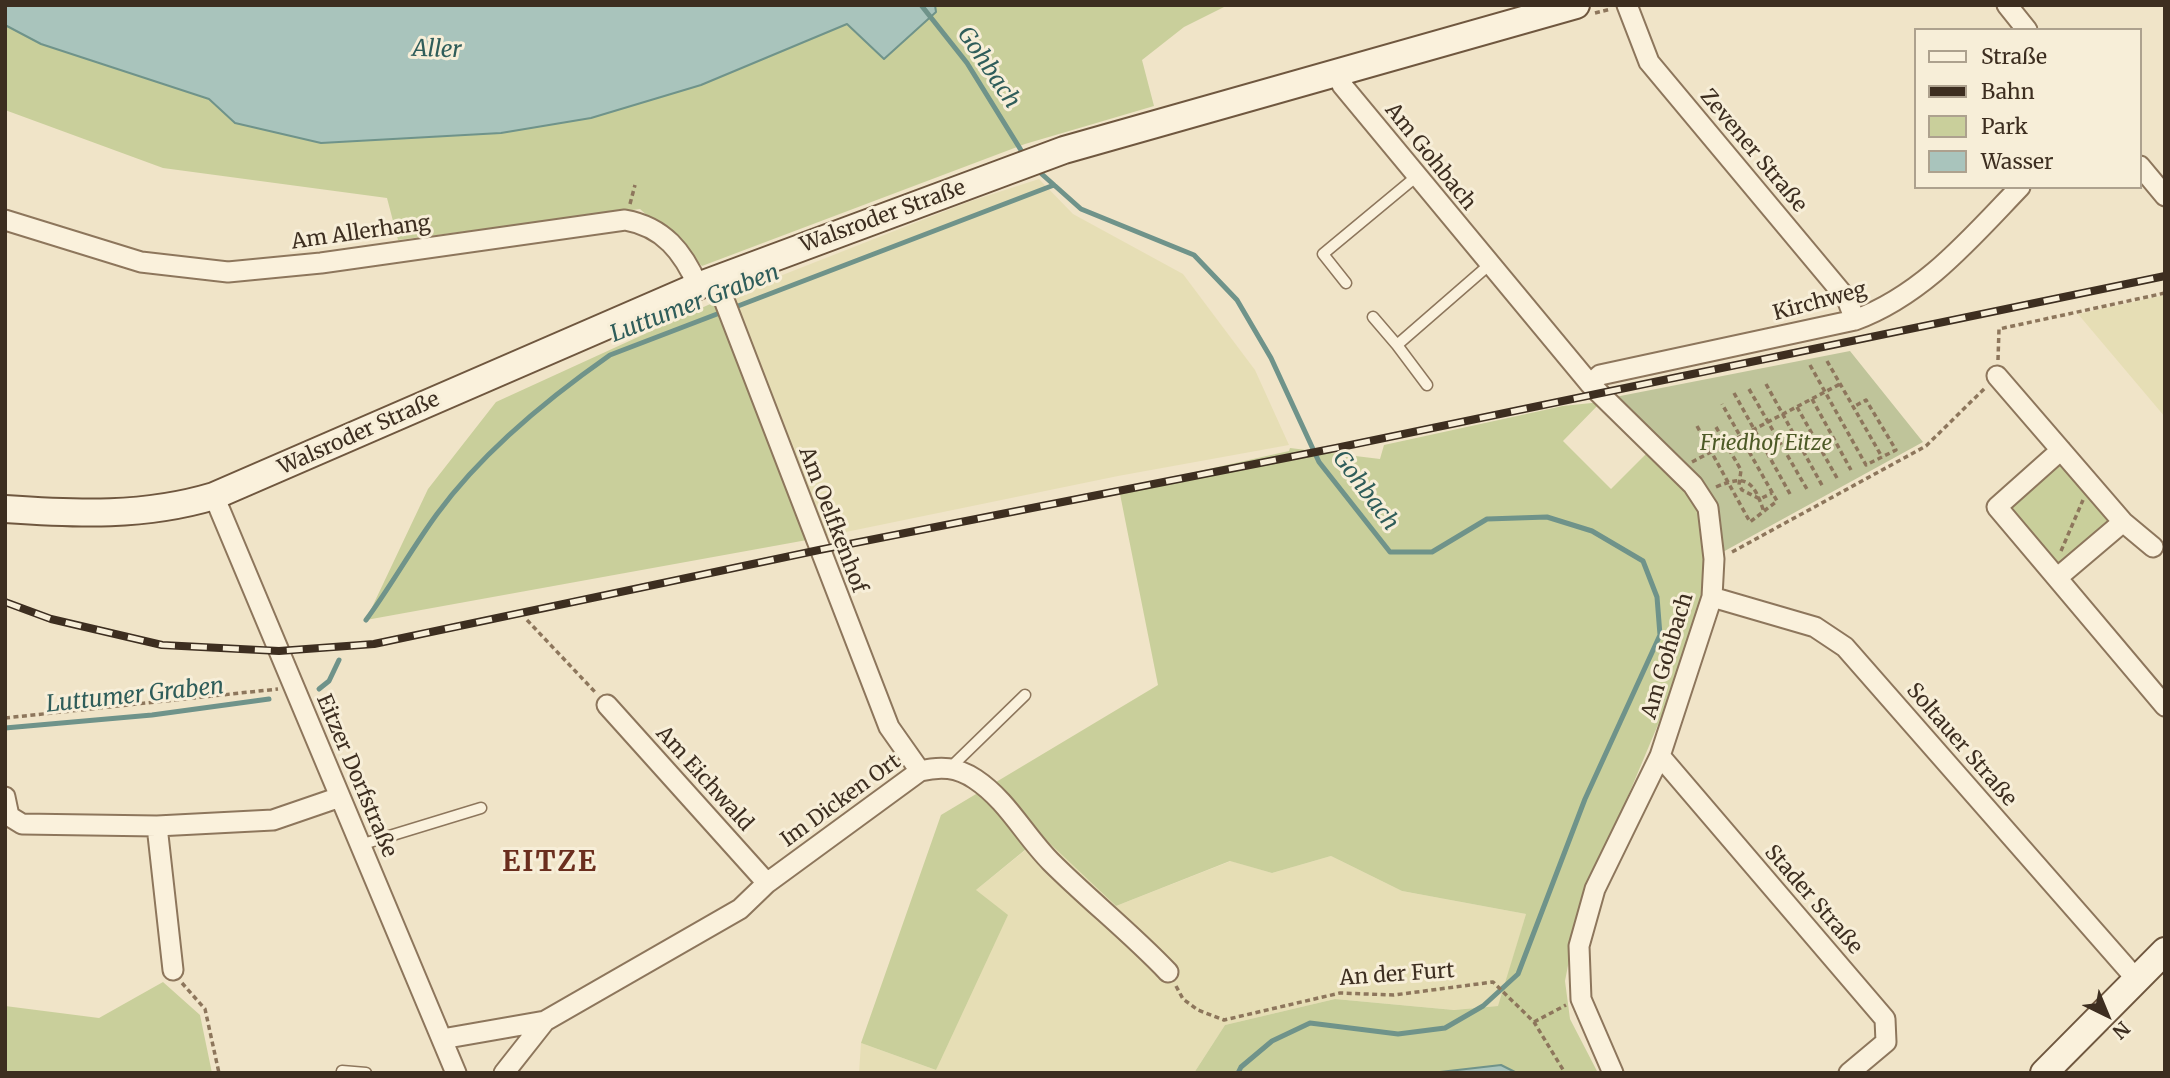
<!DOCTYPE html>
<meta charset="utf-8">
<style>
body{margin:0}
#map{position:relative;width:2170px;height:1078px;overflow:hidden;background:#f0e4c8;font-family:Merriweather,serif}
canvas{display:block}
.frame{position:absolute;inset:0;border:7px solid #3d2e20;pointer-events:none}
.legend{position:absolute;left:1914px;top:28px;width:228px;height:161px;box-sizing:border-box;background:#f7eed8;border:2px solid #ada18e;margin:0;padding:9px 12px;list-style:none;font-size:21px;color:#3d2e20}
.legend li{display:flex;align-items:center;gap:14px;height:35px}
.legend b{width:35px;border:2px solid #ada18e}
.north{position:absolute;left:2072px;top:980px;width:70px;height:70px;-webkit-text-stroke:5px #f7eed8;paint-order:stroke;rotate:137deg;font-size:19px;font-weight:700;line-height:28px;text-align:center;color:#3d2e20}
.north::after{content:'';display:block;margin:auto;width:24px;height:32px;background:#3d2e20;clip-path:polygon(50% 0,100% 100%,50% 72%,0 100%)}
</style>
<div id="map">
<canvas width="2170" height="1078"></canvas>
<div class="frame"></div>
<ul class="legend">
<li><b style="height:9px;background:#faf1dc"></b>Straße</li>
<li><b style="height:9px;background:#3d2e20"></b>Bahn</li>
<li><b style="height:19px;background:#c9cf9b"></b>Park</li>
<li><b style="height:19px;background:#a9c4bc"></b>Wasser</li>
</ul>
<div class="north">N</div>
</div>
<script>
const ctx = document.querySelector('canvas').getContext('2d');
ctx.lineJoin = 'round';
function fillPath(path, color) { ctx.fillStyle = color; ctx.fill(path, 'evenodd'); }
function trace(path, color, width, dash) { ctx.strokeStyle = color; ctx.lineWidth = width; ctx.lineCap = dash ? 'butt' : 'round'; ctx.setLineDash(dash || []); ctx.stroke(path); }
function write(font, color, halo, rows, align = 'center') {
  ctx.font = font + ' Merriweather,serif'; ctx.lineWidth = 6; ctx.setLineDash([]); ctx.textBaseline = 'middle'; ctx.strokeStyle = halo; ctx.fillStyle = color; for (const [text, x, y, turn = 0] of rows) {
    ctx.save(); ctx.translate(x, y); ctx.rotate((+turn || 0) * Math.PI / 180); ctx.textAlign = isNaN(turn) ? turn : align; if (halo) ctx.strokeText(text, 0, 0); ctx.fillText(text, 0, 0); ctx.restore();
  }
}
const farmland = new Path2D(`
 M 1039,179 L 1073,214 L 1183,274 L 1255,370 L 1289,445 L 1118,476 L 807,540 L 719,300 L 968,202 Z
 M 2165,295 L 2165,417 L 2078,314 Z
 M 1043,836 L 1116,906 L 1231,861 L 1272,873 L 1331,856 L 1402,891 L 1526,914 L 1499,1006 L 1454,1010 L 1335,999 L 1225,1025 L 1194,1073 L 859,1073 L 861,1043 L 936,1070 L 976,890 Z`);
const green = new Path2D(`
 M 5,5 L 1228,5 L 1184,27 L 1142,60 L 1154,106 L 1025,144 L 702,266 L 640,209 L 398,240 L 387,198 L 163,168 L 5,110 Z
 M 719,300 L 807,540 L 366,620 L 428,489 L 496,402 Z
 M 1601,402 L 1563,441 L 1611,489 L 1649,451 L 1694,497 L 1713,557 L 1683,665 L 1589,889 L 1571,950 L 1565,981 L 1570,1019 L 1598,1073 L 1517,1073 L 1501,1065 L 1437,1073 L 1194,1073 L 1225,1025 L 1335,999 L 1454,1010 L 1498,1006 L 1526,914 L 1402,891 L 1331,856 L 1272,873 L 1230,861 L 1116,906 L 1042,836 L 976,890 L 1008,915 L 936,1070 L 861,1043 L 941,815 L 1158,685 L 1119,489 L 1289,451 L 1290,448 L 1380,459 L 1384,445 L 1563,406 Z
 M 2059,462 L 2064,463 L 2108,518 L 2104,528 L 2061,564 L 2048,561 L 2013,509 L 2014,502 Z
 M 163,982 L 200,1015 L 212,1073 L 5,1073 L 5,1006 L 99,1018 Z`);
const cemetery = new Path2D(`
 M 1850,351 L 1923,442 L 1721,553 L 1716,516 L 1610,398 Z`);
const water = new Path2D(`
 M 5,5 L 935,5 L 936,12 L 884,59 L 847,24 L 701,85 L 591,118 L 501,133 L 321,143 L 235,123 L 209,99 L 41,44 L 5,25 Z
 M 1501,1065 L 1517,1073 L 1437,1073 L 1440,1072 Z`);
const stream = new Path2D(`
 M 921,5 L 967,63 L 1024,155
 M 1035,168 L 1081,209 L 1194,255 L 1237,300 L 1271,358 L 1319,462 L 1390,552 L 1432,552 L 1487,519 L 1547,517 L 1592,531 L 1643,561 L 1657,597 L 1660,635 L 1585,799 L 1518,974 L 1483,1006 L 1445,1028 L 1398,1034 L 1310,1023 L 1272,1041 L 1241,1067 L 1238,1073
 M 366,620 C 391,586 412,548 437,514 C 483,451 547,399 610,355 L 1054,185
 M 319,689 L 329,681 L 339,660
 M 5,728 L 152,715 L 269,699`);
const path = new Path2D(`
 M 1595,13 L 1611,9
 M 630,204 L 635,185
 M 1998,360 L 1999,329 L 2165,293
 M 1827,361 L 1882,457
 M 1810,365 L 1866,465 L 1896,450 L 1866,400 L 1853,407
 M 1766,384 L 1823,487
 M 1749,389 L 1808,491
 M 1734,393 L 1790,494
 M 1812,399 L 1851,470
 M 1797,407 L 1837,478
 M 1697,426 L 1750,522 L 1777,501 L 1722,404
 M 1716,427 L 1741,470 L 1739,485 L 1742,490 L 1760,499 L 1772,493
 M 1692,462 L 1840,384
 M 1716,487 C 1748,473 1754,483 1764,512
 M 2061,551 L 2083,500
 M 1732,552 L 1926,446 L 1985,388
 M 527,620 L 596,693
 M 5,718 L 278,689
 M 182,983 L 205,1009 L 219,1073
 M 1176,986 L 1183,999 L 1198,1010 L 1224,1020 L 1340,993 L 1394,995 L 1493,982 L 1534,1022 L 1565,1073
 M 1534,1022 L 1566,1005`);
const lane = new Path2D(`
 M 1346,283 L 1323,254 L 1417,176
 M 1373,317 L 1397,345 L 1489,265
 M 1397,345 L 1427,385
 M 951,767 L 1025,695
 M 360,845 L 481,808
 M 342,1071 L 366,1073`);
const street = new Path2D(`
 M 1627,5 L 1649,62 L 1847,299 L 1855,320
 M 2007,5 L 2027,30
 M 1339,73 L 1342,85 L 1590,384 L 1693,485 L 1708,508 L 1714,559 L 1712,597 L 1660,756 L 1595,889 L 1579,946 L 1581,999 L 1613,1073
 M 2140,166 L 2165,196
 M 5,220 L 141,262 L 228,272 L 321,263 L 625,220 C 664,227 683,252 698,286
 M 716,279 L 889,727 L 920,771
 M 1997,376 L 2123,522 L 2057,578 L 2165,706
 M 1590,384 L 1600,375 L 1855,320 C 1923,295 1970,239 2020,187
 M 214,496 L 456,1073
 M 2123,522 L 2153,547
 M 2057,578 L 1997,507 L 2061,450
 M 1712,597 L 1815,627 L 1845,647 L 2138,981
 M 607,705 L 767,883
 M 1660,756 L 1885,1019 L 1886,1042 L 1849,1073
 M 5,797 L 9,816 L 22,824 L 157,826 L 273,820 L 340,797
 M 157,826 L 173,970
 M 442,1039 L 545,1021
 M 504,1073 L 545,1021 L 740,909 L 767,883 L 920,771 C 941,766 957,767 975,779 C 1007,800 1025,836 1051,862 C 1089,900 1131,933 1168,972`);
const secondary = new Path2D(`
 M 5,509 C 77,514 144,517 214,496 L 698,286 L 1064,150 L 1576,5
 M 2044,1073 L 2165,951`);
const rail = new Path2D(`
 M 5,602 L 51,619 L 162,645 L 279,651 L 374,644 L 819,550 L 1336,448 L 2165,276`);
const streetNames = [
 ["Zevener Straße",1753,151,50],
 ["Am Gohbach",1430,157,51],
 ["Walsroder Straße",883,217,-20],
 ["Am Allerhang",361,233,-8],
 ["Kirchweg",1820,302,-15],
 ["Walsroder Straße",359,434,-24],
 ["Am Oelfkenhof",832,520,69],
 ["Am Gohbach",1668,656,-73],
 ["Soltauer Straße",1961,745,49],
 ["Eitzer Dorfstraße",356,776,67],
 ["Am Eichwald",704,779,48],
 ["Im Dicken Ort",841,801,-36],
 ["Stader Straße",1813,900,49],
 ["An der Furt",1397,975,-4]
];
const parkNames = [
 ["Friedhof Eitze",1766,444]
];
const waterNames = [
 ["Aller",437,50,2],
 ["Gohbach",988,68,56],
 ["Luttumer Graben",695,304,-21],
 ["Gohbach",1365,491,53],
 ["Luttumer Graben",135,696,-6]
];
const districtNames = [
 ["EITZE",550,863]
];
fillPath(farmland, '#e6deb5');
fillPath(green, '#c9cf9b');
fillPath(cemetery, '#bfc49a');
fillPath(water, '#a9c4bc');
trace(water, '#6f938a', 2);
trace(stream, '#6f938a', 5);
trace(lane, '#8d765c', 13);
trace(street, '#8d765c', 23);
trace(secondary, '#6f573f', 30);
trace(path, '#8d765c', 3.5, [5, 3.5]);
trace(lane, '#faf1dc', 10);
trace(street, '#faf1dc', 19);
trace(secondary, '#faf1dc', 26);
trace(rail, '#3d2e20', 8);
trace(rail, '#f7eed8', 5, [16]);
write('21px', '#3d2e20', '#f7eed8', streetNames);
write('italic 21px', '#4d5a26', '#f7eed8', parkNames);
write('italic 23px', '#2f5d5a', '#f7eed8', waterNames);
ctx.letterSpacing = '2px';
write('bold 28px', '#6b2e1e', '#f7eed8', districtNames);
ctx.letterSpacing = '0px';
</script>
